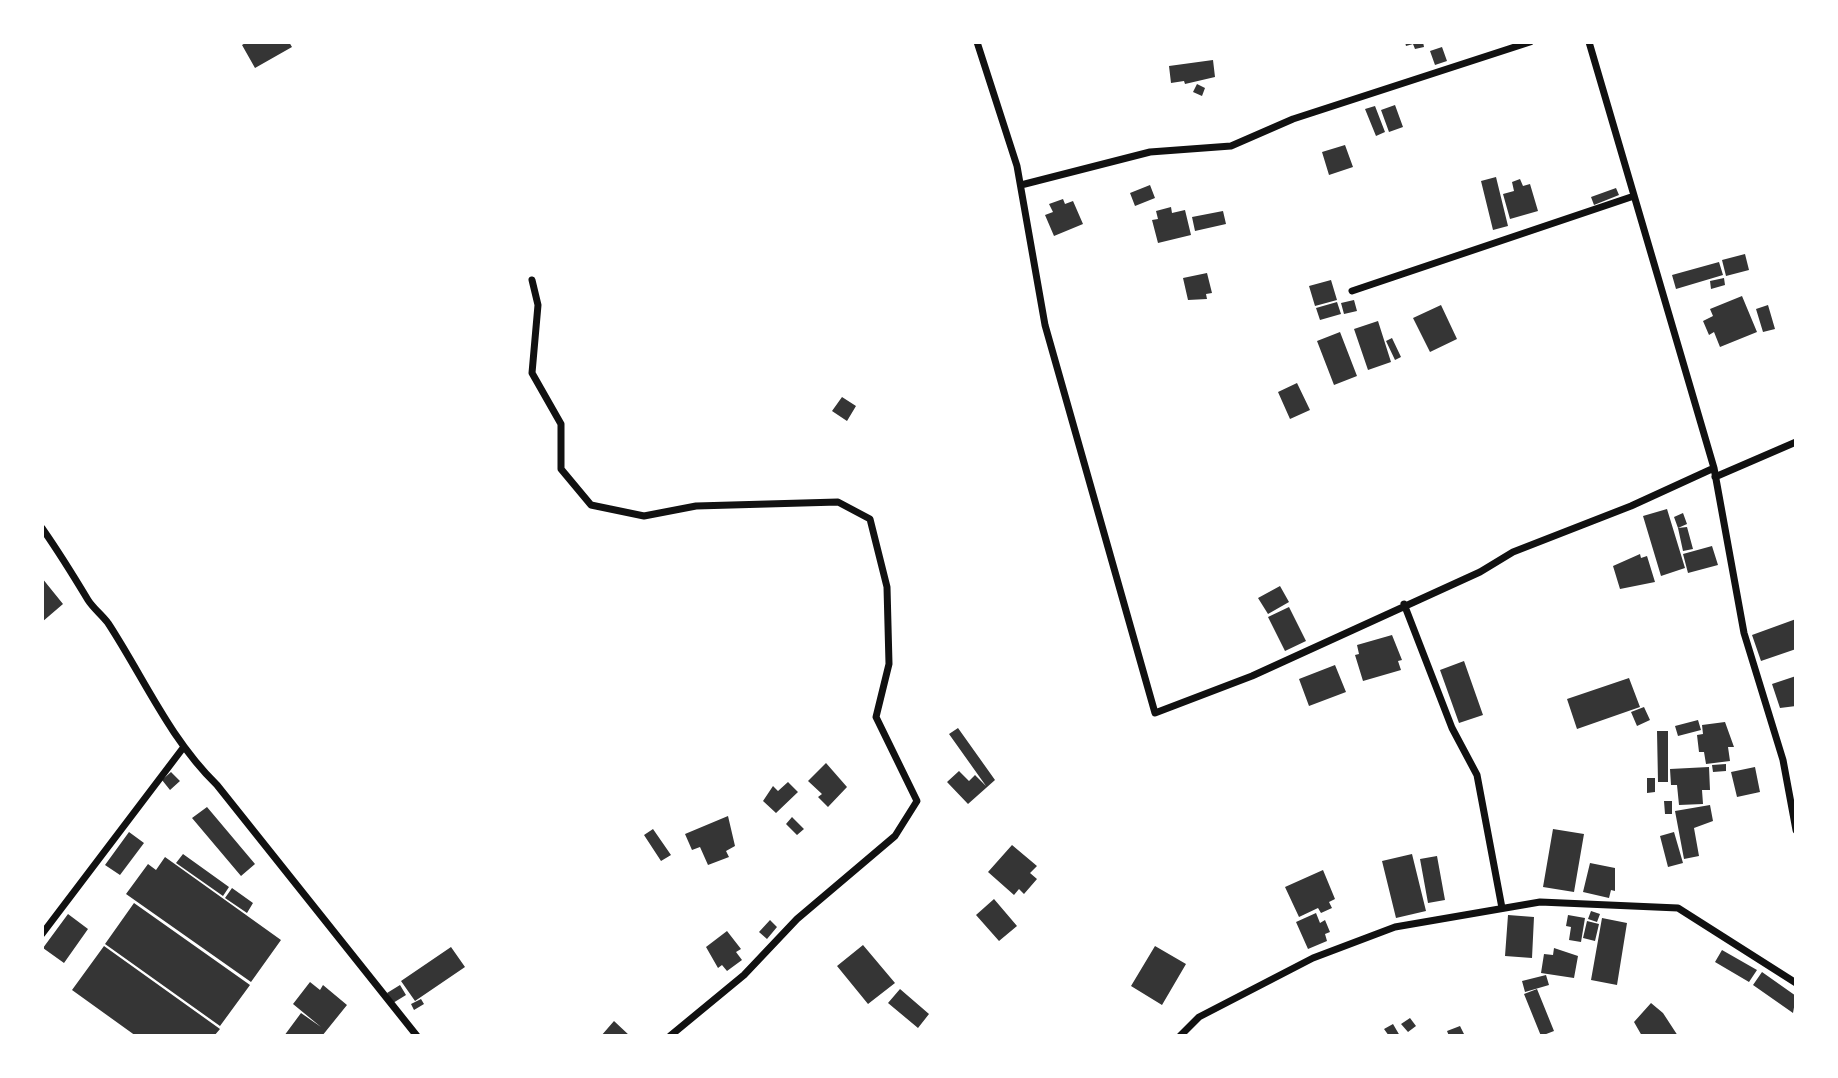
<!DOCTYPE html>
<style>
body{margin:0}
#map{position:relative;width:1838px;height:1078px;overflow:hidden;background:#fff;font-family:Literata,serif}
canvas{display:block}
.frame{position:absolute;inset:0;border:44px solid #fff;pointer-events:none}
</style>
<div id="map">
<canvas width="1838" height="1078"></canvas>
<div class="frame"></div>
</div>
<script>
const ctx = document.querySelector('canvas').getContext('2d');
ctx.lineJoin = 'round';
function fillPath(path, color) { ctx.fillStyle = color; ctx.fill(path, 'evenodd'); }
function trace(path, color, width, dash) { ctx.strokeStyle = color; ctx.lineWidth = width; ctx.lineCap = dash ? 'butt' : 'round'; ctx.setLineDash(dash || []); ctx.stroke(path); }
const building = new Path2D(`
 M 247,42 L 289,42 L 292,47 L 255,68 L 242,45 Z
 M 1405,42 L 1423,42 L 1424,47 L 1415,49 L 1413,44 L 1406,46 Z
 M 1442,47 L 1447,61 L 1435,65 L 1430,51 Z
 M 1213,60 L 1215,77 L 1185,84 L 1184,81 L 1171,83 L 1169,66 Z
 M 1197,84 L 1205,88 L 1202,96 L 1193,92 Z
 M 1395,105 L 1403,127 L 1389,132 L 1381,110 Z
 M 1375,106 L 1385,132 L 1376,136 L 1365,109 Z
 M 1345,145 L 1353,167 L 1329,175 L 1322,152 Z
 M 1496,177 L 1508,226 L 1493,230 L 1481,181 Z
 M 1520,179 L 1523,186 L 1530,184 L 1538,211 L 1510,219 L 1503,194 L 1514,191 L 1512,182 Z
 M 1150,185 L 1155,198 L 1135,206 L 1130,193 Z
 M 1616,188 L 1619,195 L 1594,205 L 1591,197 Z
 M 1063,199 L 1065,204 L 1073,201 L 1083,224 L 1054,236 L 1045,215 L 1053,212 L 1049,204 Z
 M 1171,207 L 1172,213 L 1185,210 L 1191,235 L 1158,243 L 1152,220 L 1158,219 L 1156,211 Z
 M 1223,211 L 1226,224 L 1195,231 L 1192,217 Z
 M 1745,254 L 1749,270 L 1726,276 L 1722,260 Z
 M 1719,262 L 1723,275 L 1676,289 L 1672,275 Z
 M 1207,273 L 1212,293 L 1206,294 L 1207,299 L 1188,300 L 1183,278 Z
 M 1724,278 L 1725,285 L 1711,289 L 1710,281 Z
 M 1331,280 L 1337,300 L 1315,306 L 1309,286 Z
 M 1742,296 L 1757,332 L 1720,347 L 1714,332 L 1709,335 L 1703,321 L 1713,316 L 1710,309 Z
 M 1354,300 L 1357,311 L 1344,314 L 1341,303 Z
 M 1337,302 L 1341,314 L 1320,320 L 1316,308 Z
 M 1441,305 L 1457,339 L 1430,352 L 1413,318 Z
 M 1768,305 L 1775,329 L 1763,332 L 1756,309 Z
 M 1378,321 L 1391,362 L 1368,370 L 1354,329 Z
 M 1340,332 L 1357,376 L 1334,385 L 1317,341 Z
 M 1392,338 L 1401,357 L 1395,360 L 1386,341 Z
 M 1297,383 L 1310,410 L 1290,419 L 1278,392 Z
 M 842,397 L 856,406 L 847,421 L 832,411 Z
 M 1667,509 L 1685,568 L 1661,576 L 1643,516 Z
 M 1683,513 L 1687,524 L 1678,528 L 1674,517 Z
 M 1687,527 L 1693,549 L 1683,551 L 1678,528 Z
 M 1712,546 L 1718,565 L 1688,573 L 1683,554 Z
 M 1640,554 L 1641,558 L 1647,556 L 1655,582 L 1620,589 L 1613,566 Z
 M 42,578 L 63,604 L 42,622 Z
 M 1280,586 L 1289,602 L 1268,614 L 1258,598 Z
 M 1289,607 L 1306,641 L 1285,651 L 1268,617 Z
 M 1796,619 L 1796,649 L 1761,661 L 1752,635 Z
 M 1392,635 L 1402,660 L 1398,661 L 1401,670 L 1363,681 L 1355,655 L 1359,654 L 1357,645 Z
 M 1464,661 L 1483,715 L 1459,723 L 1440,670 Z
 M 1335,665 L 1346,692 L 1309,706 L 1299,679 Z
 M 1796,676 L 1796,706 L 1780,708 L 1772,684 Z
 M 1629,678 L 1640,707 L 1577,729 L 1567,699 Z
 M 1644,707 L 1650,720 L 1637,726 L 1631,712 Z
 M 1698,720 L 1701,730 L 1678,736 L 1675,726 Z
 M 1725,722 L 1734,747 L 1728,747 L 1730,761 L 1706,764 L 1704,752 L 1699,752 L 1697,735 L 1703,734 L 1702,725 Z
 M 958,728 L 995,780 L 968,804 L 947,782 L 959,771 L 969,781 L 975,775 L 986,786 L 949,734 Z
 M 1657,731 L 1668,731 L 1668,782 L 1658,782 Z
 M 826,763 L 847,787 L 828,807 L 818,797 L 822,794 L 808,781 Z
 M 1726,764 L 1726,771 L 1713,772 L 1712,765 Z
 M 1709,767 L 1710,790 L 1702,790 L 1703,804 L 1679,805 L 1677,785 L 1671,785 L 1670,769 Z
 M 1755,767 L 1760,792 L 1737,797 L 1731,772 Z
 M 171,772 L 180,781 L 170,790 L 162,780 Z
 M 1647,778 L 1655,778 L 1655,792 L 1647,793 Z
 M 788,782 L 798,792 L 776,813 L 763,801 L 773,786 L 778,791 Z
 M 1664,801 L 1672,801 L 1672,814 L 1665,814 Z
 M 1710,805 L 1713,821 L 1694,828 L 1699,856 L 1684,859 L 1675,811 Z
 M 207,807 L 255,864 L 241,876 L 192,818 Z
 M 728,816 L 735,846 L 726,851 L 729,857 L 708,865 L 700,847 L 692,850 L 685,834 Z
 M 792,817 L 804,829 L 797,835 L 786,824 Z
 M 653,829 L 671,855 L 661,861 L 644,835 Z
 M 1553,829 L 1584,834 L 1574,892 L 1543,887 Z
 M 129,832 L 144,843 L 120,875 L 105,865 Z
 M 1674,832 L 1683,863 L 1668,867 L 1660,836 Z
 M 1012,845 L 1037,866 L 1030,873 L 1037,879 L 1024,894 L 1019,889 L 1014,895 L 988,872 Z
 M 183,854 L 229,887 L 223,896 L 176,863 Z
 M 1412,854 L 1426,911 L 1396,918 L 1382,861 Z
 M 1437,856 L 1445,900 L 1428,903 L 1420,859 Z
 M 165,857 L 281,940 L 251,982 L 126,894 L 148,864 L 156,870 Z
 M 1590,863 L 1615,868 L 1615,891 L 1611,890 L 1609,898 L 1583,892 Z
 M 1323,870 L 1335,899 L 1329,902 L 1332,908 L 1321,913 L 1318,908 L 1299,917 L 1285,887 Z
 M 232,888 L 253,903 L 247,913 L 225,898 Z
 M 994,899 L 1017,926 L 999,941 L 976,915 Z
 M 134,903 L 250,985 L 220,1026 L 105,944 Z
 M 1591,911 L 1600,914 L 1597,922 L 1588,919 Z
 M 1316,913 L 1320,923 L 1325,920 L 1330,932 L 1325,934 L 1327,941 L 1308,949 L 1296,922 Z
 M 68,914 L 88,929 L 64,963 L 43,948 Z
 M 1508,915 L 1534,917 L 1532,958 L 1505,956 Z
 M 1568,915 L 1585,918 L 1581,942 L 1569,940 L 1571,927 L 1566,926 Z
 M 1602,918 L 1627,923 L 1617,985 L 1591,980 Z
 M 770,920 L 777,927 L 767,939 L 759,932 Z
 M 1587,921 L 1599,924 L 1595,941 L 1583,938 Z
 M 727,931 L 741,949 L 736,952 L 742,960 L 727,971 L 722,965 L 718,968 L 706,947 Z
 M 863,945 L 895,983 L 868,1004 L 837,966 Z
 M 104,946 L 220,1029 L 214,1036 L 136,1036 L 72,990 Z
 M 1155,946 L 1186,964 L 1162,1005 L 1131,986 Z
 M 451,947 L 465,967 L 415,1001 L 401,981 Z
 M 1554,948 L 1578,956 L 1574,978 L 1541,973 L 1544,954 L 1553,955 Z
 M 1722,950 L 1757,970 L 1749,982 L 1715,962 Z
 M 1762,972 L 1796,996 L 1793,1013 L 1753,985 Z
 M 1546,975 L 1549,985 L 1525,992 L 1522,981 Z
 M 310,982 L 320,990 L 323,985 L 347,1005 L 322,1036 L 284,1036 L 301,1013 L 321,1027 L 293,1004 Z
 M 400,985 L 406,995 L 393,1003 L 387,993 Z
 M 900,989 L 929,1014 L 918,1028 L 888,1003 Z
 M 1537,989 L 1554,1031 L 1541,1036 L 1524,994 Z
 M 421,999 L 424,1004 L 414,1010 L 411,1004 Z
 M 1651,1003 L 1663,1013 L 1678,1036 L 1642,1036 L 1634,1022 Z
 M 1410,1018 L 1416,1026 L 1408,1032 L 1401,1024 Z
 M 614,1021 L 630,1036 L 601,1036 Z
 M 1393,1024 L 1400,1036 L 1389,1036 L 1384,1029 Z
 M 1460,1026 L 1465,1036 L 1449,1036 L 1447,1031 Z`);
const minor = new Path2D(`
 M 977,42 L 1017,166 L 1045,325 L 1155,713 L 1252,676 L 1480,572 L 1513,552 L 1631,506 L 1714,468
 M 1589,42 L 1714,468 L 1744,633 L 1783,760 L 1796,830
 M 1021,185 L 1150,152 L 1231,146 L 1293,119 L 1530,42
 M 532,280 L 538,305 L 532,373 L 561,424 L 561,469 L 591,505 L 644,516 L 696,506 L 838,502 L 870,519 L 887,587 L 889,664 L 876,717 L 917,801 L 895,836 L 797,919 L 744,975 L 670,1036
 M 1352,291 L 1634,196
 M 1715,477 L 1796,442
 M 42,528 C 58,551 73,575 88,600 C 93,608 102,615 108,623 C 144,678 169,738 217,785 L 417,1036
 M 1404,604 L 1452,728 L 1477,775 L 1502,908
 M 42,934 L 183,748
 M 1180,1036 L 1199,1017 L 1313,958 L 1395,927 L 1540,902 L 1678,908 L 1796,983`);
fillPath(building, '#353535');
trace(minor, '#111', 7);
</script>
